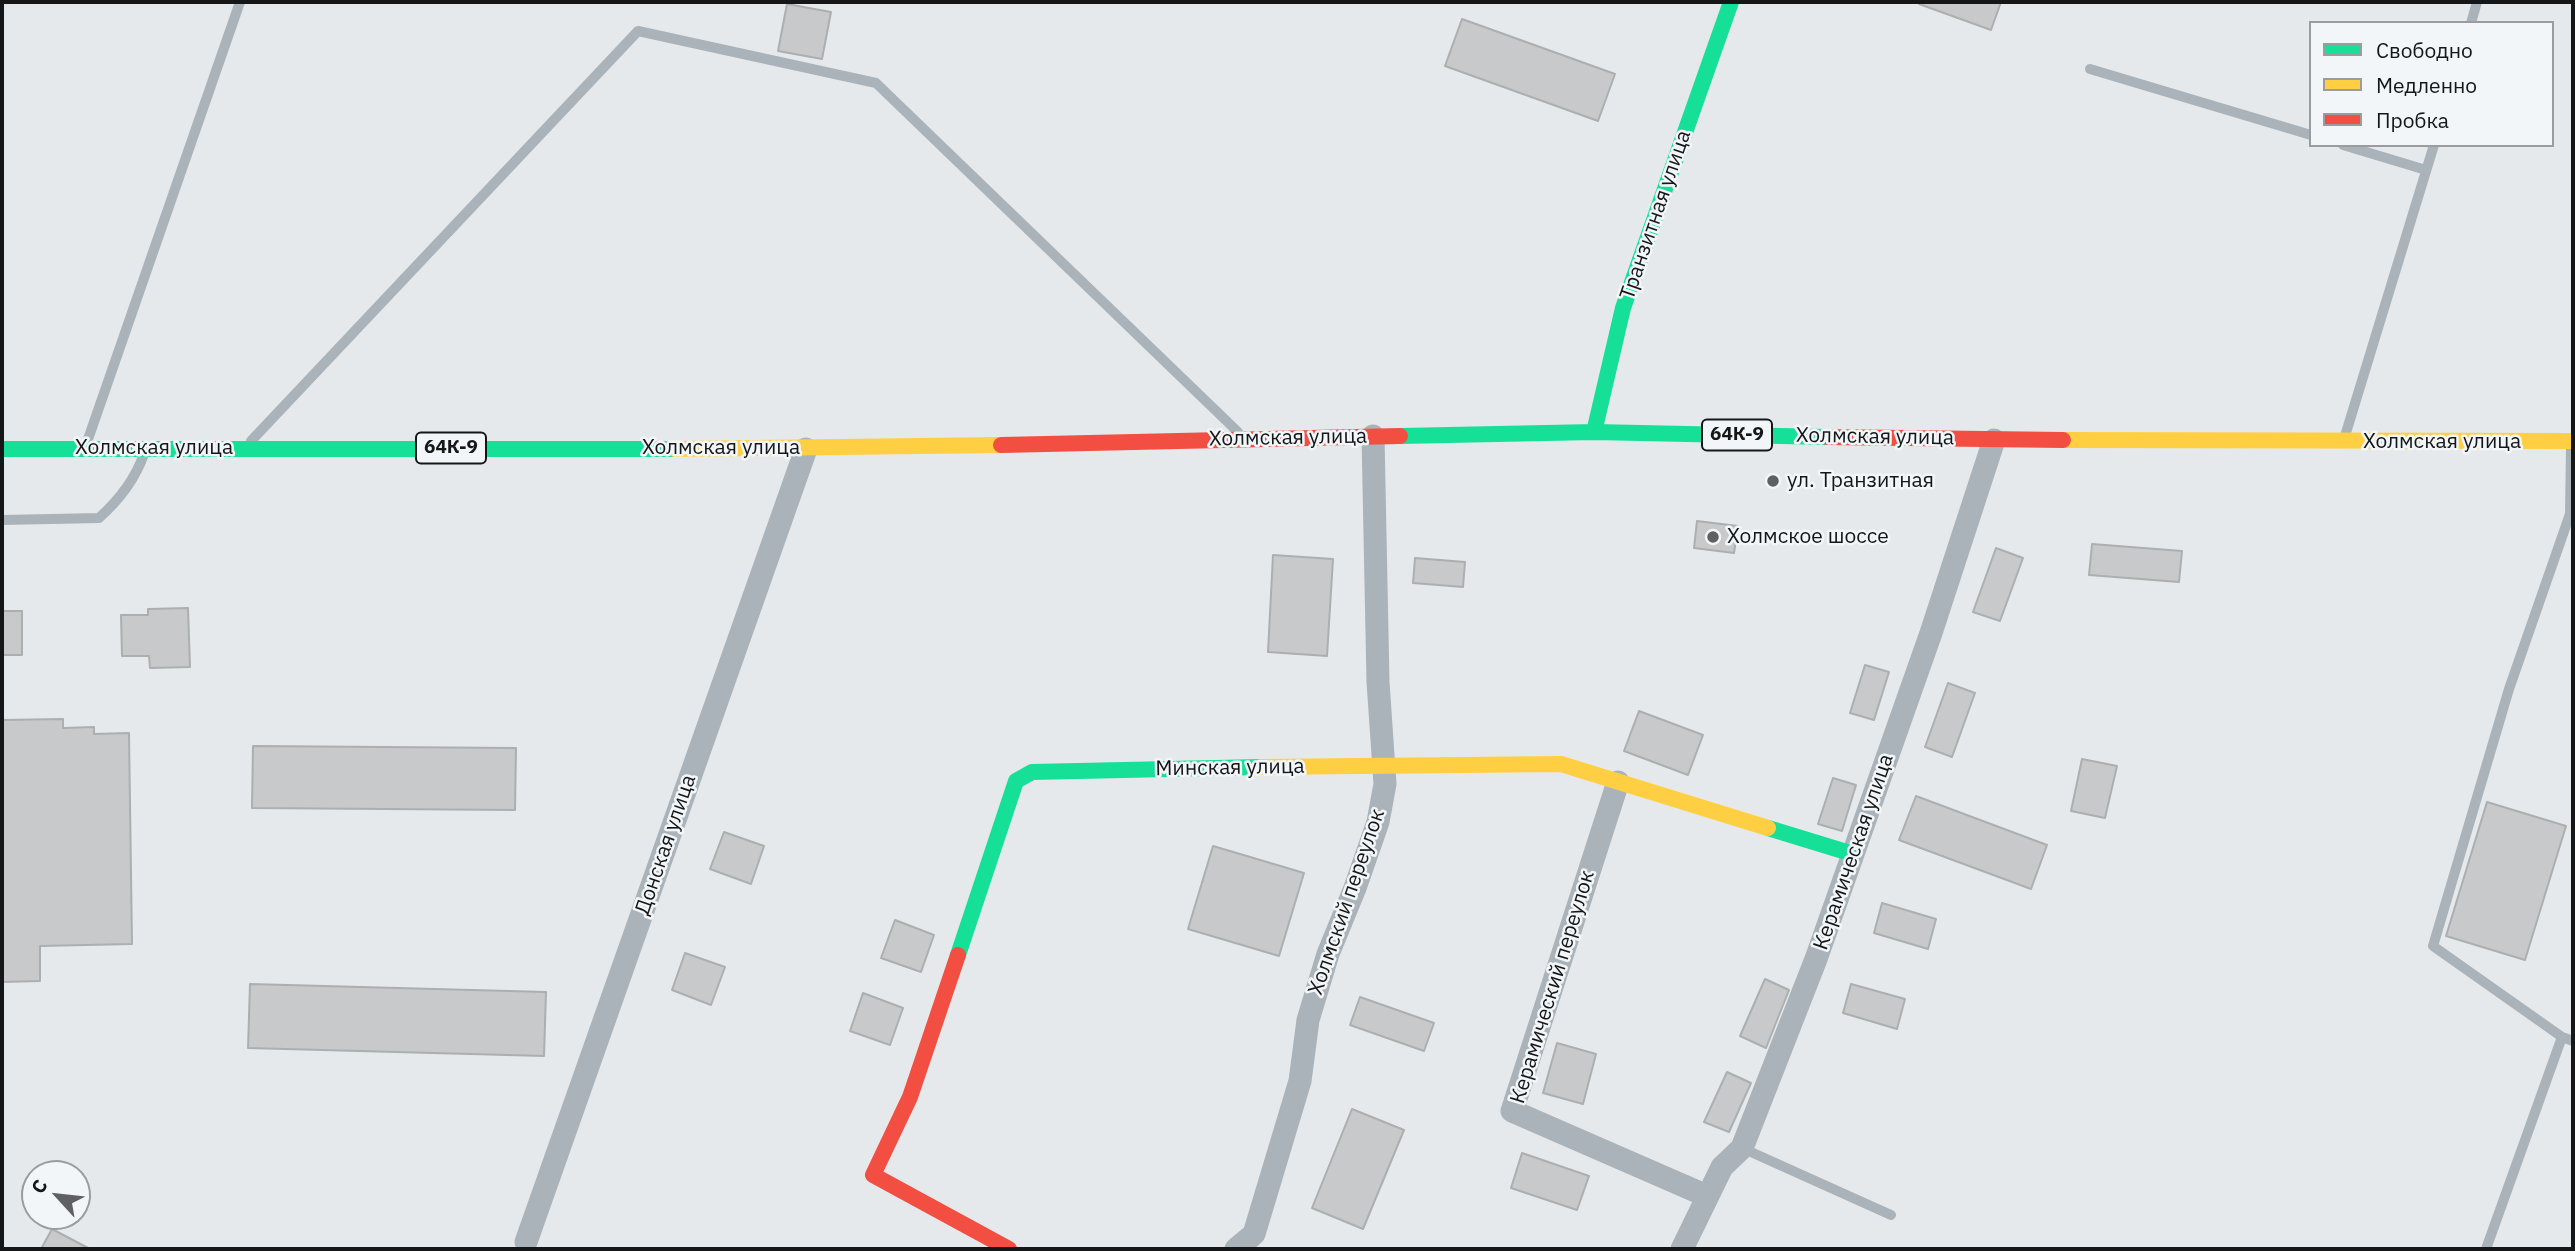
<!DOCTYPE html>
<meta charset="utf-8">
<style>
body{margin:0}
#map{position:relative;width:2575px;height:1251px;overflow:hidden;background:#e6e9eb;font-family:"IBM Plex Sans",sans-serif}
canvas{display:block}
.frame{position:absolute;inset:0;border:4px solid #151617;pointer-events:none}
.legend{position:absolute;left:2309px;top:21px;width:245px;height:126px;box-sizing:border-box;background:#f2f6f9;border:2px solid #9a9c9f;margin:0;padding:9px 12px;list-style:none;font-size:21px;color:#151617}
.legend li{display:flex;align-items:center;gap:14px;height:35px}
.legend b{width:35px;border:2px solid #9a9c9f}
.north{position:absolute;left:21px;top:1160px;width:70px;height:70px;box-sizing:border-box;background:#f2f6f9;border:2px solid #9a9c9f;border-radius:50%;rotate:297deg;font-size:19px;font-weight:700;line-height:28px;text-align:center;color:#151617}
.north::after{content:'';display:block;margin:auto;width:24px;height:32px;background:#5e6061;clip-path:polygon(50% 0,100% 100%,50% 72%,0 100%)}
</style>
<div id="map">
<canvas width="2575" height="1251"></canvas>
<div class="frame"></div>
<ul class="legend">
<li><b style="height:9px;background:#16e098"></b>Свободно</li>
<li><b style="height:9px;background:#ffcf43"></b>Медленно</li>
<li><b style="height:9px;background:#f24e42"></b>Пробка</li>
</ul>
<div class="north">С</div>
</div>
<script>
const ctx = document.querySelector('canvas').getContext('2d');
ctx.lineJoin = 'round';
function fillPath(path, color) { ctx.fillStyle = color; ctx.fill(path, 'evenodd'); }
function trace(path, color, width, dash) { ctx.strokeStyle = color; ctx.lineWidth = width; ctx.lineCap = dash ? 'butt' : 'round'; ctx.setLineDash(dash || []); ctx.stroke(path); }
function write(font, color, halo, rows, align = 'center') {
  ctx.font = font + ' "IBM Plex Sans",sans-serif'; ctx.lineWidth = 5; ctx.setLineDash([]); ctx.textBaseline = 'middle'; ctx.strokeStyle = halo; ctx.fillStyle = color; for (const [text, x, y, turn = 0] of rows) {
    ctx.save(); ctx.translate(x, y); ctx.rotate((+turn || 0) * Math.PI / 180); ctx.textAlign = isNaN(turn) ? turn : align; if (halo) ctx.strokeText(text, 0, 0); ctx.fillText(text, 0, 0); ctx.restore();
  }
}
const building = new Path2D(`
 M 1919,2 L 2001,2 L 1991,30 L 1919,4 Z
 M 787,4 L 831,12 L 822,59 L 778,51 Z
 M 1462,19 L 1615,74 L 1598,121 L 1445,66 Z
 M 1697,521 L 1738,526 L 1734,553 L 1694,548 Z
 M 2092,544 L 2182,551 L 2179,582 L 2089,575 Z
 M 1996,548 L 2023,558 L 2000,621 L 1973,612 Z
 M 1273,555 L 1333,559 L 1327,656 L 1268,652 Z
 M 1415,558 L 1465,562 L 1463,587 L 1413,583 Z
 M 188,608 L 190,667 L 150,668 L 149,656 L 122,656 L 121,615 L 148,615 L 148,609 Z
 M 2,611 L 22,611 L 22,655 L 2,655 Z
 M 1865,665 L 1889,672 L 1874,720 L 1850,713 Z
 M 1948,683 L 1975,693 L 1952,757 L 1925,747 Z
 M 1639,711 L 1703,735 L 1688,775 L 1624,751 Z
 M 63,719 L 63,728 L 94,727 L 94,734 L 129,733 L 132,944 L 40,946 L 40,981 L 2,982 L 2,720 Z
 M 253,746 L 516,748 L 515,810 L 252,808 Z
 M 2082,759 L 2117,766 L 2105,818 L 2071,811 Z
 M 1833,778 L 1856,785 L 1842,831 L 1818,824 Z
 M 1916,796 L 2047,845 L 2031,889 L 1899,840 Z
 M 2487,802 L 2566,826 L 2525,960 L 2446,936 Z
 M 724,832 L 764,846 L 751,884 L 710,869 Z
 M 1213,846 L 1304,873 L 1279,956 L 1188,929 Z
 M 1882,903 L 1936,919 L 1928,949 L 1874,933 Z
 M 895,920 L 934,935 L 921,972 L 881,958 Z
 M 685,953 L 725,967 L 711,1005 L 672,990 Z
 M 1765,979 L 1789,990 L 1766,1048 L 1740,1036 Z
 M 250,984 L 546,992 L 544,1056 L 248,1048 Z
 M 1851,984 L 1905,999 L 1897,1029 L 1843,1013 Z
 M 863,993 L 903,1008 L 890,1045 L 850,1031 Z
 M 1360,997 L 1434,1023 L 1424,1051 L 1350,1025 Z
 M 1557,1043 L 1596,1054 L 1583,1104 L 1543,1093 Z
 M 1727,1072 L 1751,1083 L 1729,1132 L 1704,1122 Z
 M 1352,1109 L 1404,1130 L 1363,1229 L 1312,1208 Z
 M 1522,1153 L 1589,1176 L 1577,1210 L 1511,1188 Z
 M 52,1229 L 90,1249 L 41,1249 Z`);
const lane = new Path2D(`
 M 2471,23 L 2477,2
 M 2090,69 L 2311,135
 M 2343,145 L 2426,170
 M 2345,436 L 2434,145
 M 251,441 L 638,31 L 876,83 L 1238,432
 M 86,445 L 240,2
 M 2570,514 L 2571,447
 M 2573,516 L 2570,514 L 2509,689 L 2433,946 L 2562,1037 L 2573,1041
 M 2,520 L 99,518 C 119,500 135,480 144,454
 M 1742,1148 L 1891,1215
 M 2486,1249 L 2562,1037`);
const street = new Path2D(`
 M 1618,782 L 1512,1111 L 1707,1196
 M 526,1242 L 806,449
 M 1236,1249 L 1254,1234 L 1300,1081 L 1308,1020 L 1328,954 L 1355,888 L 1378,822 L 1385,784 L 1378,682 L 1373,436
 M 1682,1249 L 1722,1167 L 1742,1148 L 1816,959 L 1931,633 L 1994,440`);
const fast = new Path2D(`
 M 1594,432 L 1623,308 L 1731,2
 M 1400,436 L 1594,432 L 1827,437
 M 2,449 L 675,449
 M 1768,828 L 1853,854
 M 958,955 L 1016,781 L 1032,772 L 1261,767`);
const slow = new Path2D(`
 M 2063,440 L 2573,441
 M 675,449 L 1001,445
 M 1261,767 L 1561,764 L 1768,828`);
const jam = new Path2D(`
 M 1827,437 L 2063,440
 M 1001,445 L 1400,436
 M 958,955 L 910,1097 L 873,1175 L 1009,1249`);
const markers = [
 [1773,481,7,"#5e6061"],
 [1713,537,7,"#5e6061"]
];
const shields = [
 [1737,435,70],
 [451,448,70]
];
const shieldNames = [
 ["64К-9",1737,435],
 ["64К-9",451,448]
];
const streetNames = [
 ["Транзитная улица",1656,215,-71],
 ["Холмская улица",1875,437,1],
 ["Холмская улица",1288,438,-1],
 ["Холмская улица",2442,442],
 ["Холмская улица",154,448],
 ["Холмская улица",721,448],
 ["Минская улица",1230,768,-1],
 ["Донская улица",666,845,-71],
 ["Керамическая улица",1854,852,-71],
 ["Холмский переулок",1347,902,-71],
 ["Керамический переулок",1553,987,-73]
];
const poiNames = [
 ["ул. Транзитная",1787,481],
 ["Холмское шоссе",1727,537]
];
fillPath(building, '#c7c9cb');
trace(building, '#acafb0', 2);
trace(lane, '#aab3b9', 10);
trace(street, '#aab3b9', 23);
trace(fast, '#16e098', 16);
trace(slow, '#ffcf43', 16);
trace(jam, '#f24e42', 16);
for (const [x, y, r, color] of markers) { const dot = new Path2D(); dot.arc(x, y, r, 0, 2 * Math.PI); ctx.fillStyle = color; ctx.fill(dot); trace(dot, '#f2f6f9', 2.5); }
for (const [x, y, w] of shields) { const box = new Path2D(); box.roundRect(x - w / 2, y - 15.5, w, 31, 5); ctx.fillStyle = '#f2f6f9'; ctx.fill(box); trace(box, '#151617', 2); }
write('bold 19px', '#151617', null, shieldNames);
write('21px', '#151617', '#f2f6f9', streetNames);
write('21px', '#151617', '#f2f6f9', poiNames, 'left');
</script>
